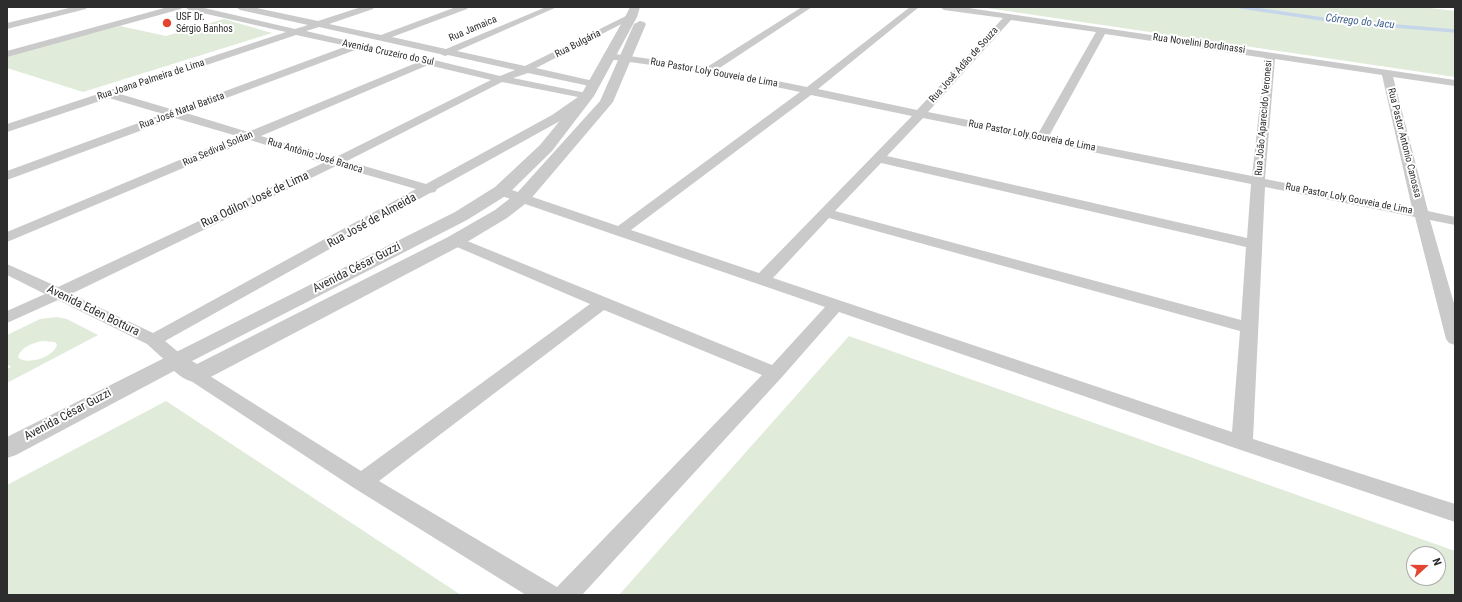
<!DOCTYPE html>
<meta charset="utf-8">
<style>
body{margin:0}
#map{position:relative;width:1462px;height:602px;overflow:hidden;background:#fff;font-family:"Roboto Condensed",sans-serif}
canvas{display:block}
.frame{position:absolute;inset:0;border:8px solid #2d2d2d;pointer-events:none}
.north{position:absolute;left:1406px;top:546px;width:40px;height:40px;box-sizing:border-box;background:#fff;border:1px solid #ababab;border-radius:50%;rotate:69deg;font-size:11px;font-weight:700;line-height:16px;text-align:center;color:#2d2d2d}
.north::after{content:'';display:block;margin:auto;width:14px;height:18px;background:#e34530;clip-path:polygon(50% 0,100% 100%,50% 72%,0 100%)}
</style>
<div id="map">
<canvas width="1462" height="602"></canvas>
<div class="frame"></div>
<div class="north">N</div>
</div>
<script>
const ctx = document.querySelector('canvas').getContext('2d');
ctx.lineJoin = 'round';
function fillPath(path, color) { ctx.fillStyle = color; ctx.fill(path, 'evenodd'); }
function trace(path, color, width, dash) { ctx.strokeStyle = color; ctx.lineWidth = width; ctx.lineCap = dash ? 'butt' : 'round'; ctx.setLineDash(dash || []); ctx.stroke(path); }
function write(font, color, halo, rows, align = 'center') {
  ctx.font = font + ' "Roboto Condensed",sans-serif'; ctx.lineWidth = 4; ctx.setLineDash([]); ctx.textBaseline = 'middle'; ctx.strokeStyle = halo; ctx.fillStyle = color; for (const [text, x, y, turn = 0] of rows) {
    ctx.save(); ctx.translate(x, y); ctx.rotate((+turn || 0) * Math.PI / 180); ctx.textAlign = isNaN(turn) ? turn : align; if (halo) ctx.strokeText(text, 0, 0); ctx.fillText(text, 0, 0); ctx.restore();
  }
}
const green = new Path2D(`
 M 980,7 L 1421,7 L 1455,11 L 1455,77 Z
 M 224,19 L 272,33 L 83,92 L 7,68 L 7,56 L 120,26 L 166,36 Z
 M 57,317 L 67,319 L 98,335 L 7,383 L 7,369 L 11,367 L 7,364 L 7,335 L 40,319 ZM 42,341 L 55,342 L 57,345 C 53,357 31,364 20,359 L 18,357 C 21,347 33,343 42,341 Z
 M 849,336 L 1455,551 L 1455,595 L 619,595 ZM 1414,554 L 1438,554 L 1438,578 L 1414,578 Z
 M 166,401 L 461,595 L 7,595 L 7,485 Z`);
const stream = new Path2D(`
 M 1241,7 L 1336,21 L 1455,31`);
const minor = new Path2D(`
 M 73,7 L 87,7 L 86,9 L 7,29 L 7,23 Z
 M 168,7 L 182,7 L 181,9 L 7,57 L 7,51 Z
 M 185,7 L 200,7 L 295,29 L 308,25 L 240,10 L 236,7 L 252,7 L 318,21 L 361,7 L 374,7 L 373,9 L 329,24 L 381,35 L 456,7 L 468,7 L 467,9 L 392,37 L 446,49 L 546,7 L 557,7 L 457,51 L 525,66 L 628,15 L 631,14 L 635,17 L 536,68 L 598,82 L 599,84 L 598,86 L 594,87 L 528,73 L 513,78 L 591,94 L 593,96 L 591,98 L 560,121 L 437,189 L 435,192 L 430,193 L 165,341 L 183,356 L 185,360 L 183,364 L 176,366 L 169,364 L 147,344 L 58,300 L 7,323 L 7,311 L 45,294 L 7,275 L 7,264 L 58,287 L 323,163 L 250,140 L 7,242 L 7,232 L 237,136 L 175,118 L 7,180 L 7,171 L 163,114 L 109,98 L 7,132 L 7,124 L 286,32 L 189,10 ZM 319,27 L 440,54 L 445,56 L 448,55 L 515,70 L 500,76 L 434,60 L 429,58 L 426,59 L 306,31 ZM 296,35 L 347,46 L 174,110 L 120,94 ZM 358,49 L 416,63 L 248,132 L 186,113 ZM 428,65 L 491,80 L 334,158 L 261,136 ZM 502,82 L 578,97 L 552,115 L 426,184 L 347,161 ZM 336,166 L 416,189 L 153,333 L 71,294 Z
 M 802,7 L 812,7 L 718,69 L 807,87 L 910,7 L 919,7 L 818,89 L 917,110 L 1003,18 L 944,10 L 940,7 L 962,7 L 1455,80 L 1455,86 L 1393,77 L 1428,211 L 1455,217 L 1455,225 L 1430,220 L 1455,307 L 1455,345 L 1449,343 L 1446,339 L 1415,217 L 1265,187 L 1253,439 L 1455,504 L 1455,522 L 1235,448 L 839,312 L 782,377 L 582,595 L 526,595 L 354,488 L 188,379 L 185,375 L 188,371 L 195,369 L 202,371 L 361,471 L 590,304 L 450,244 L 447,241 L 450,238 L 455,236 L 772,365 L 825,307 L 496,194 L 494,191 L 496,188 L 501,187 L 506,188 L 618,226 L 800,92 L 709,73 L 608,59 L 604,58 L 603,56 L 604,54 L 608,53 L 707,67 ZM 1011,20 L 1096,32 L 1038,134 L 928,112 ZM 1105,34 L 1265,58 L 1252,176 L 1049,136 ZM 1275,59 L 1382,75 L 1412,208 L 1265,179 ZM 811,95 L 912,116 L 759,273 L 631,230 ZM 923,118 L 1251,184 L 1247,238 L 887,156 ZM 881,163 L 1246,247 L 1241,320 L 835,211 ZM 829,218 L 1240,331 L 1232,432 L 773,278 ZM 604,310 L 762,375 L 557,587 L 379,481 Z`);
const tertiary = new Path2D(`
 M 630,7 L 640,7 L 637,17 L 594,96 L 552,151 L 507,195 L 467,220 L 192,361 L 197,364 L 448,237 L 495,210 L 517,193 L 600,101 L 634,24 L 640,21 L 644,22 L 646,24 L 613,102 L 529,201 L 507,218 L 462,245 L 203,381 C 190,384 184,379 174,371 L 16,455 L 7,458 L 7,437 L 455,212 L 495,187 L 540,145 L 581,95 L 625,17 Z`);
const markers = [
 [167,23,5,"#e34530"]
];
const farPoinames = [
 ["USF Dr.",176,17],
 ["Sérgio Banhos",176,29]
];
const farStreetnames = [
 ["Rua Jamaica",473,29,-23],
 ["Rua Bulgária",578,44,-27],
 ["Rua Novelini Bordinassi",1199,44,8],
 ["Avenida Cruzeiro do Sul",388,53,12],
 ["Rua José Adão de Souza",964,65,-48],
 ["Rua Pastor Loly Gouveia de Lima",714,73,10],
 ["Rua Joana Palmeira de Lima",151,80,-18],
 ["Rua José Natal Batista",182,111,-20],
 ["Rua João Aparecido Veronesi",1264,118,-85],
 ["Rua Pastor Loly Gouveia de Lima",1032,136,11],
 ["Rua Pastor Antonio Canossa",1404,143,76],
 ["Rua Sedival Soldan",218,149,-23],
 ["Rua Antônio José Branca",315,156,17],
 ["Rua Pastor Loly Gouveia de Lima",1349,199,11]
];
const farWaternames = [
 ["Córrego do Jacu",1360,22,6]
];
const streetNames = [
 ["Rua Odilon José de Lima",255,200,-25],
 ["Rua José de Almeida",372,221,-29],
 ["Avenida César Guzzi",357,268,-27],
 ["Avenida Eden Bottura",93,311,26],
 ["Avenida César Guzzi",68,415,-28]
];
fillPath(green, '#e0ebda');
trace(stream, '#c6d6ea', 3.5);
fillPath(minor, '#cacaca');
fillPath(tertiary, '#cacaca');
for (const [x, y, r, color] of markers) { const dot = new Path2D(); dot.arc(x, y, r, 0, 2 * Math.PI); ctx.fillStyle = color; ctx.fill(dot); trace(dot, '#fff', 1.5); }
write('10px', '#2d2d2d', '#fff', farPoinames, 'left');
write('10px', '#2d2d2d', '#fff', farStreetnames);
write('italic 11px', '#3c5f8e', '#fff', farWaternames);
write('12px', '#2d2d2d', '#fff', streetNames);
</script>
